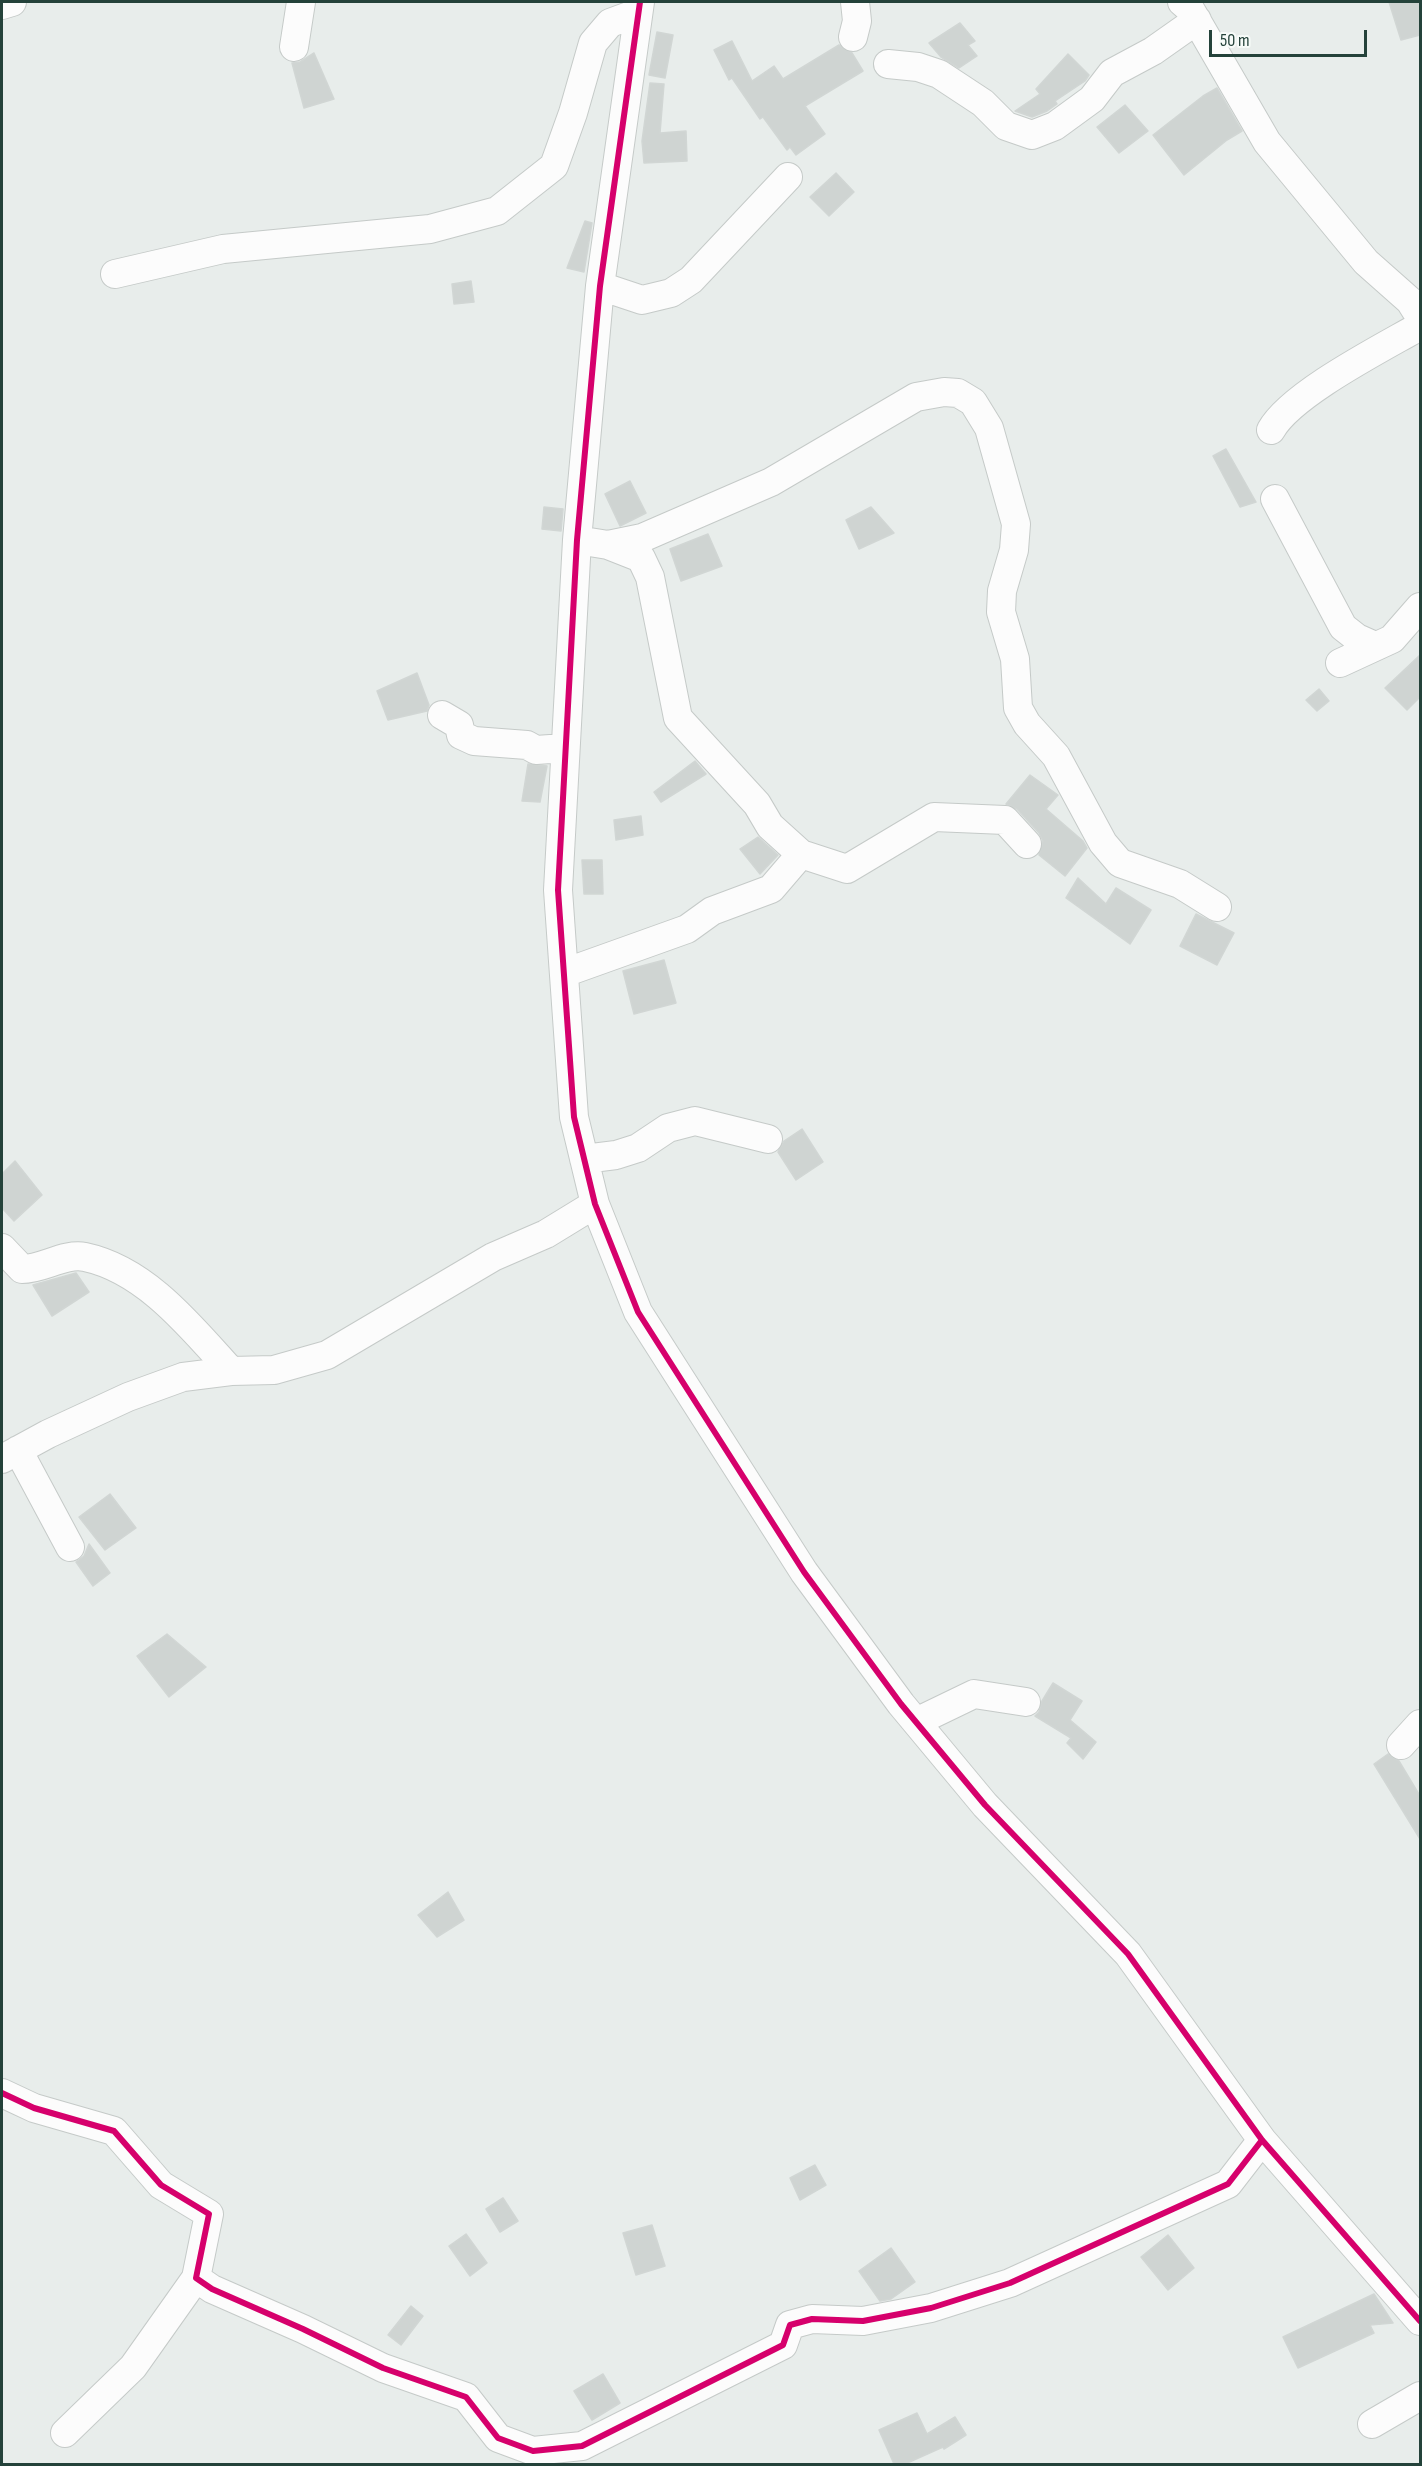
<!DOCTYPE html>
<style>
body{margin:0}
#map{position:relative;width:1422px;height:2466px;overflow:hidden;background:#e8edeb;font-family:"Sofia Sans Condensed",sans-serif}
canvas{display:block}
.frame{position:absolute;inset:0;border:3px solid #24423a;pointer-events:none}
.scale{position:absolute;left:1209px;top:30px;width:158px;height:27px;box-sizing:border-box;border:3px solid #24423a;border-top:0;padding-left:8px;font-size:18px;line-height:21px;white-space:nowrap;color:#24423a;-webkit-text-stroke:4px #f7fbf9;paint-order:stroke}
</style>
<div id="map">
<canvas width="1422" height="2466"></canvas>
<div class="frame"></div>
<div class="scale">50 m</div>
</div>
<script>
const ctx = document.querySelector('canvas').getContext('2d');
ctx.lineJoin = 'round';
function fillPath(path, color) { ctx.fillStyle = color; ctx.fill(path, 'evenodd'); }
function trace(path, color, width, dash) { ctx.strokeStyle = color; ctx.lineWidth = width; ctx.lineCap = dash ? 'butt' : 'round'; ctx.setLineDash(dash || []); ctx.stroke(path); }
const building = new Path2D(`
 M 1389,2 L 1420,2 L 1420,35 L 1401,40 Z
 M 960,23 L 975,41 L 968,45 L 977,56 L 959,68 L 941,57 L 929,43 Z
 M 657,32 L 673,35 L 665,78 L 649,75 Z
 M 732,41 L 752,81 L 774,66 L 783,79 L 839,45 L 852,53 L 863,71 L 805,106 L 825,134 L 796,155 L 790,147 L 787,150 L 763,117 L 760,119 L 732,78 L 729,80 L 714,50 Z
 M 314,53 L 334,99 L 304,108 L 292,63 L 300,62 Z
 M 1068,54 L 1089,75 L 1085,81 L 1055,101 L 1057,104 L 1047,111 L 1032,117 L 1015,111 L 1040,94 L 1036,89 Z
 M 650,83 L 664,84 L 660,133 L 686,131 L 687,161 L 644,163 L 642,141 Z
 M 1217,88 L 1242,131 L 1227,140 L 1184,175 L 1153,135 L 1203,96 Z
 M 1125,105 L 1148,131 L 1119,153 L 1097,127 Z
 M 836,173 L 854,192 L 829,216 L 810,197 Z
 M 585,221 L 592,223 L 584,272 L 567,268 Z
 M 471,281 L 474,302 L 454,304 L 452,284 Z
 M 1226,449 L 1256,502 L 1240,507 L 1213,456 Z
 M 630,481 L 646,513 L 620,526 L 605,494 Z
 M 544,507 L 563,509 L 561,531 L 542,529 Z
 M 871,507 L 894,533 L 859,549 L 846,520 Z
 M 708,534 L 722,566 L 681,581 L 670,549 Z
 M 1420,655 L 1420,697 L 1407,710 L 1385,688 Z
 M 417,673 L 429,705 L 427,711 L 388,720 L 377,691 Z
 M 1319,689 L 1329,701 L 1317,711 L 1306,700 Z
 M 695,761 L 706,774 L 661,802 L 654,792 Z
 M 528,764 L 547,766 L 540,802 L 522,801 Z
 M 1030,775 L 1058,795 L 1046,809 L 1083,841 L 1087,848 L 1065,876 L 1039,855 L 1043,841 L 1039,833 L 1017,809 L 1006,804 Z
 M 641,816 L 643,835 L 616,840 L 614,820 Z
 M 758,837 L 778,855 L 760,874 L 740,849 Z
 M 582,860 L 602,860 L 603,894 L 584,894 Z
 M 1078,878 L 1106,904 L 1116,888 L 1151,910 L 1130,944 L 1066,898 Z
 M 1196,914 L 1234,933 L 1217,965 L 1180,946 Z
 M 664,960 L 676,1003 L 634,1014 L 623,971 Z
 M 802,1129 L 823,1162 L 796,1180 L 778,1152 L 784,1141 Z
 M 15,1161 L 42,1195 L 14,1221 L 2,1208 L 2,1174 Z
 M 76,1273 L 89,1292 L 52,1316 L 33,1285 Z
 M 110,1494 L 136,1528 L 105,1550 L 79,1517 Z
 M 89,1544 L 110,1573 L 93,1586 L 76,1562 L 84,1556 Z
 M 167,1634 L 206,1667 L 169,1697 L 137,1656 Z
 M 1053,1683 L 1082,1701 L 1070,1720 L 1096,1742 L 1083,1759 L 1067,1743 L 1071,1738 L 1035,1716 L 1039,1712 L 1042,1701 Z
 M 1388,1754 L 1399,1761 L 1420,1796 L 1420,1839 L 1374,1764 Z
 M 448,1892 L 464,1920 L 437,1937 L 418,1915 Z
 M 815,2165 L 826,2185 L 800,2200 L 790,2178 Z
 M 503,2198 L 518,2221 L 500,2232 L 486,2209 Z
 M 652,2225 L 665,2266 L 636,2275 L 623,2233 Z
 M 466,2234 L 487,2263 L 470,2276 L 449,2246 Z
 M 1168,2235 L 1194,2268 L 1168,2290 L 1141,2257 Z
 M 891,2248 L 915,2282 L 891,2299 L 880,2301 L 859,2271 Z
 M 1374,2294 L 1393,2323 L 1370,2325 L 1374,2333 L 1298,2368 L 1283,2337 Z
 M 411,2306 L 423,2316 L 401,2345 L 388,2335 Z
 M 603,2374 L 620,2403 L 592,2420 L 574,2391 Z
 M 917,2413 L 927,2434 L 955,2417 L 966,2435 L 944,2449 L 943,2447 L 905,2464 L 894,2464 L 879,2430 Z`);
const minor = new Path2D(`
 M 640,2 L 600,286 L 577,540 L 558,890 L 574,1117 L 595,1204 L 638,1312 L 804,1572 L 901,1704 L 985,1805 L 1128,1954 L 1262,2140 L 1420,2321
 M 1182,2 L 1190,9 L 1267,142 L 1366,262 L 1410,301 L 1420,317
 M 2,5 L 12,2
 M 853,37 L 857,21 L 855,2
 M 294,47 L 301,2
 M 888,64 L 918,67 L 939,74 L 983,103 L 1006,126 L 1032,135 L 1055,126 L 1092,99 L 1112,73 L 1153,51 L 1197,20
 M 115,274 L 223,249 L 430,229 L 497,211 L 554,166 L 573,113 L 593,43 L 610,23 L 637,13
 M 600,286 L 642,300 L 671,293 L 691,280 L 788,177
 M 1271,430 C 1291,394 1382,348 1420,326
 M 1275,499 L 1343,627 L 1357,638 L 1375,646
 M 577,540 L 608,545 L 642,538 L 771,482 L 916,397 L 944,392 L 958,393 L 973,402 L 989,428 L 1016,524 L 1014,550 L 1002,591 L 1001,612 L 1015,659 L 1018,708 L 1027,724 L 1056,756 L 1103,843 L 1120,863 L 1180,884 L 1217,907
 M 608,545 L 641,558 L 650,577 L 678,718 L 757,804 L 770,826 L 801,854
 M 1340,663 L 1392,639 L 1420,607
 M 442,715 L 459,725 L 461,735 L 474,741 L 527,745 L 536,750 L 565,748
 M 564,973 L 687,929 L 712,911 L 771,889 L 801,854 L 847,869 L 934,817 L 1005,820 L 1027,844
 M 584,1159 L 616,1155 L 638,1148 L 668,1128 L 695,1121 L 768,1139
 M 2,1248 L 22,1269 C 43,1269 64,1253 85,1257 C 146,1270 191,1327 231,1371
 M 18,1450 L 70,1547
 M 2,1459 L 48,1434 L 128,1397 L 183,1377 L 231,1371 L 274,1370 L 327,1355 L 493,1257 L 546,1234 L 595,1204
 M 916,1722 L 974,1694 L 1026,1702
 M 1401,1745 L 1420,1724
 M 2,2093 L 34,2108 L 114,2131 L 161,2185 L 209,2214 L 196,2278 L 212,2289 L 303,2329 L 383,2368 L 466,2397 L 498,2438 L 533,2451 L 582,2446 L 783,2345 L 790,2325 L 812,2319 L 863,2321 L 931,2308 L 1010,2283 L 1228,2184 L 1262,2140
 M 1372,2424 L 1420,2396
 M 65,2433 L 133,2367 L 196,2278`);
const cycleway = new Path2D(`
 M 640,2 L 600,286 L 577,540 L 558,890 L 574,1117 L 595,1204 L 638,1312 L 804,1572 L 901,1704 L 985,1805 L 1128,1954 L 1262,2140 L 1420,2321
 M 2,2093 L 34,2108 L 114,2131 L 161,2185 L 209,2214 L 196,2278 L 212,2289 L 303,2329 L 383,2368 L 466,2397 L 498,2438 L 533,2451 L 582,2446 L 783,2345 L 790,2325 L 812,2319 L 863,2321 L 931,2308 L 1010,2283 L 1228,2184 L 1262,2140`);
fillPath(building, '#cfd4d2');
trace(building, '#d1d6d4', 1.5);
trace(minor, '#c5cac8', 30);
trace(minor, '#fcfcfc', 28);
trace(cycleway, '#d6006c', 6);
</script>
